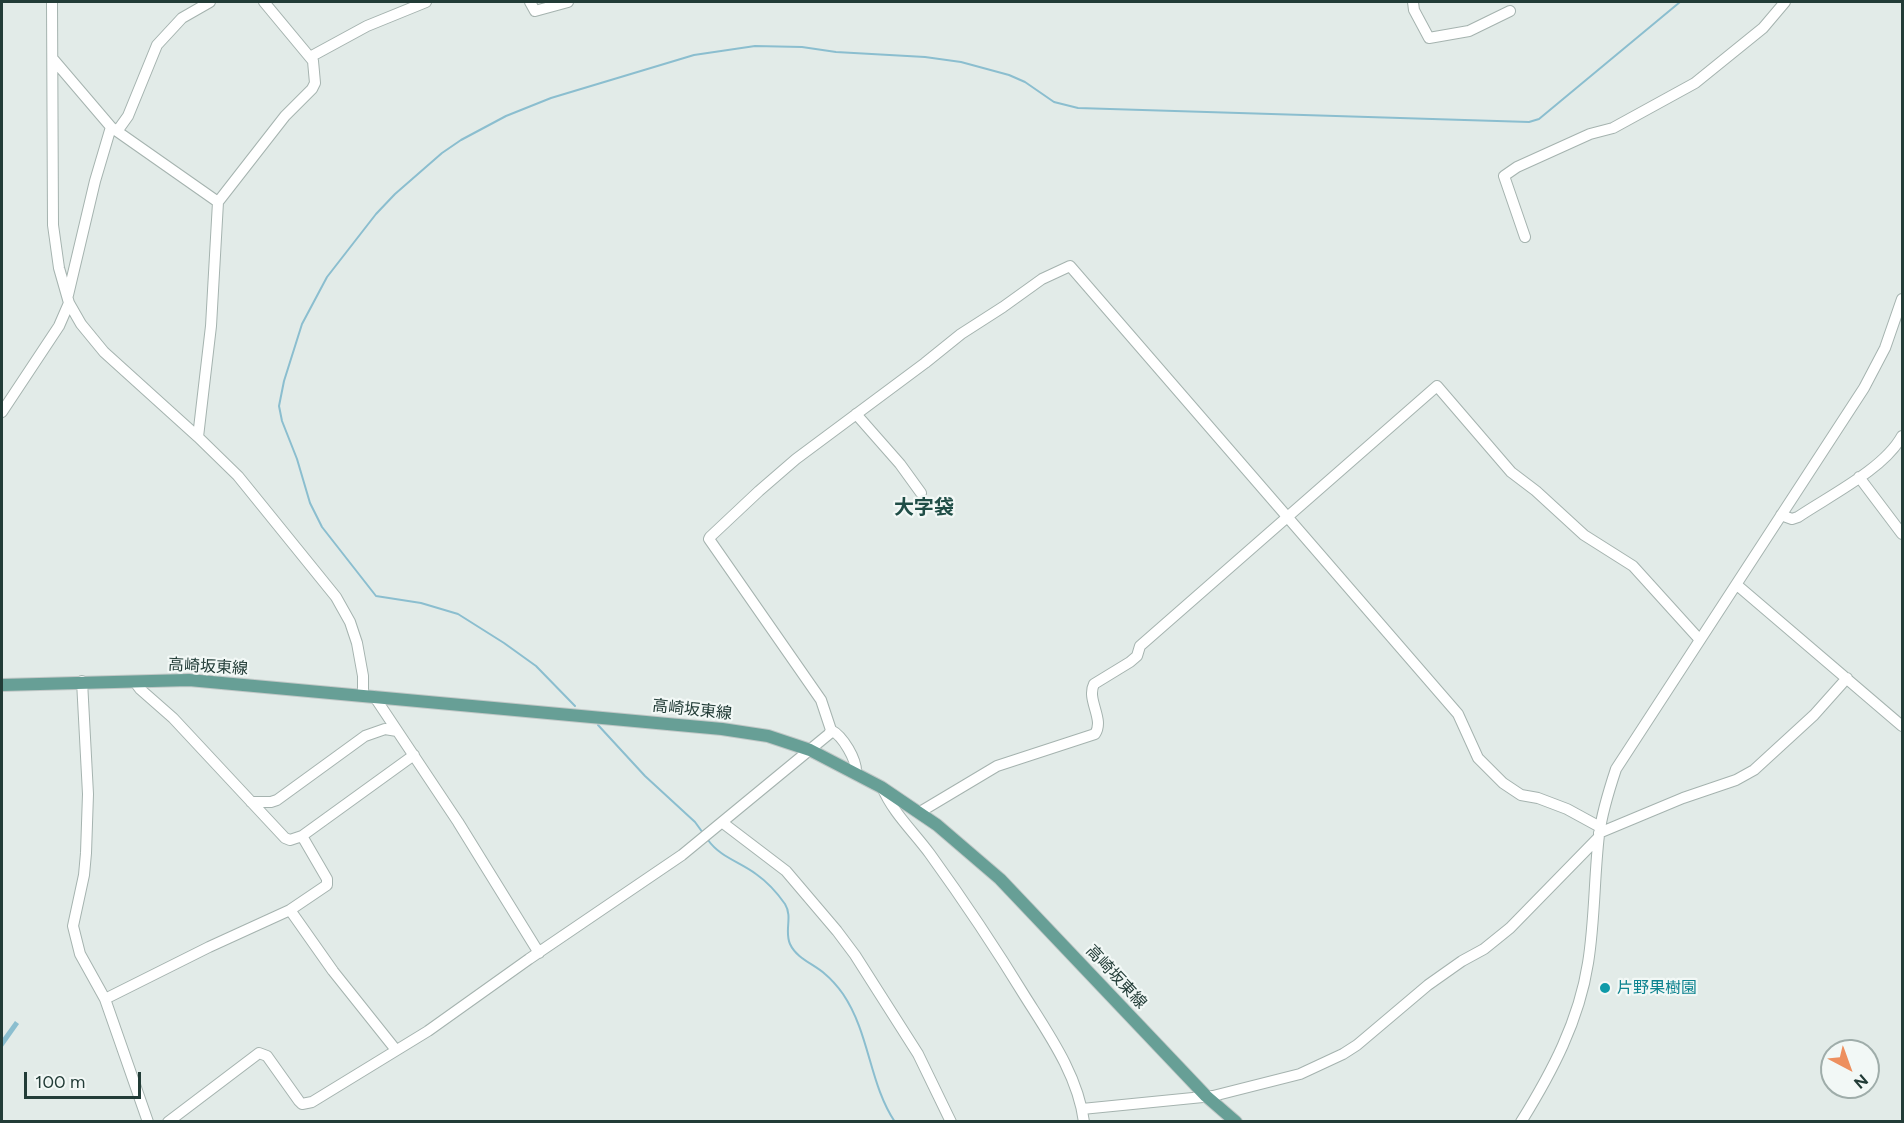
<!DOCTYPE html>
<meta charset="utf-8">
<style>
body{margin:0}
#map{position:relative;width:1904px;height:1123px;overflow:hidden;background:#e2ebe8;font-family:Figtree,sans-serif}
canvas{display:block}
.frame{position:absolute;inset:0;border:3px solid #223c37;pointer-events:none}
.north{position:absolute;left:1820px;top:1039px;width:60px;height:60px;box-sizing:border-box;background:#f2f8f6;border:2px solid #9fadaa;border-radius:50%;rotate:139deg;font-size:16px;font-weight:700;line-height:24px;text-align:center;color:#223c37}
.north::after{content:'';display:block;margin:auto;width:21px;height:27px;background:#ed8f5e;clip-path:polygon(50% 0,100% 100%,50% 72%,0 100%)}
.scale{position:absolute;left:24px;top:1072px;width:117px;height:27px;box-sizing:border-box;border:3px solid #223c37;border-top:0;padding-left:8px;font-size:18px;line-height:21px;white-space:nowrap;color:#223c37;-webkit-text-stroke:4px #f2f8f6;paint-order:stroke}
</style>
<div id="map">
<canvas width="1904" height="1123"></canvas>
<div class="frame"></div>
<div class="north">N</div>
<div class="scale">100 m</div>
</div>
<script>
const ctx = document.querySelector('canvas').getContext('2d');
ctx.lineJoin = 'round';
function fillPath(path, color) { ctx.fillStyle = color; ctx.fill(path, 'evenodd'); }
function trace(path, color, width, dash) { ctx.strokeStyle = color; ctx.lineWidth = width; ctx.lineCap = dash ? 'butt' : 'round'; ctx.setLineDash(dash || []); ctx.stroke(path); }
function write(font, color, halo, rows, align = 'center') {
  ctx.font = font + ' Figtree,"Noto Sans JP",sans-serif'; ctx.lineWidth = 4.5; ctx.setLineDash([]); ctx.textBaseline = 'middle'; ctx.strokeStyle = halo; ctx.fillStyle = color; for (const [text, x, y, turn = 0] of rows) {
    ctx.save(); ctx.translate(x, y); ctx.rotate((+turn || 0) * Math.PI / 180); ctx.textAlign = isNaN(turn) ? turn : align; if (halo) ctx.strokeText(text, 0, 0); ctx.fillText(text, 0, 0); ctx.restore();
  }
}
const water = new Path2D(`
 M 15,1021 L 19,1024 L 2,1048 L 2,1039 Z`);
const stream = new Path2D(`
 M 575,706 L 536,666 L 504,643 L 458,614 L 421,603 L 376,596 L 322,527 L 310,503 L 297,459 L 282,421 L 279,406 L 284,381 L 302,324 L 327,277 L 376,214 L 395,194 L 442,153 L 461,140 L 506,116 L 551,98 L 694,55 L 755,46 L 802,47 L 836,52 L 925,57 L 961,62 L 1009,75 L 1025,82 L 1054,102 L 1078,108 L 1529,122 L 1539,119 L 1680,2
 M 598,725 L 645,776 L 695,822 L 703,833
 M 708,840 C 720,857 740,862 756,874 C 766,881 778,894 785,904 C 793,917 784,931 790,944 C 797,959 814,964 825,974 C 831,979 838,987 843,994 C 870,1034 869,1083 895,1122`);
const minor = new Path2D(`
 M 52,2 L 53,225 L 59,268 L 69,303 L 81,324 L 104,352 L 198,437 L 238,476 L 336,597 L 350,622 L 357,643 L 363,676 L 363,695
 M 530,2 L 535,11 L 568,2
 M 1413,2 L 1414,10 L 1429,38 L 1469,31 L 1510,11
 M 310,57 L 367,26 L 426,2
 M 53,59 L 111,127 L 218,202
 M 118,130 L 128,116 L 157,45 L 182,18 L 210,2
 M 1525,237 L 1504,176 L 1517,167 L 1590,134 L 1613,128 L 1695,83 L 1763,28 L 1785,2
 M 68,295 L 95,181 L 111,127
 M 2,412 L 59,326 L 69,303
 M 856,414 L 900,464 L 921,493
 M 198,437 L 211,326 L 218,202 L 285,116 L 312,89 L 315,83 L 313,61 L 264,2
 M 1859,477 L 1902,534
 M 1781,515 L 1792,519 L 1798,517 C 1829,496 1884,469 1902,436
 M 1737,585 L 1902,726
 M 82,681 L 88,794 L 86,853 L 84,875 L 73,926 L 80,954 L 105,999 L 148,1122
 M 134,681 L 140,689 L 173,718 L 285,838 L 290,840 L 302,836 L 414,755
 M 374,696 L 458,822 L 539,953
 M 831,730 C 843,736 857,760 856,773
 M 882,787 C 893,813 913,831 930,854 C 964,901 996,949 1026,998 C 1050,1036 1078,1076 1084,1122
 M 251,802 L 271,802 L 277,800 L 365,736 L 385,729 L 397,731
 M 920,812 L 997,766 L 1095,734 C 1105,719 1086,700 1094,684 L 1130,662 L 1137,656 L 1140,646 L 1437,386 L 1511,472 L 1536,491 L 1584,535 L 1633,566 L 1700,640
 M 723,823 L 786,871 L 837,931 L 855,955 L 918,1054 L 951,1122
 M 1599,833 L 1683,798 L 1736,780 L 1754,770 L 1814,715 L 1847,678
 M 290,910 L 333,971 L 396,1050
 M 105,999 L 209,947 L 290,910 L 327,885 L 327,879 L 302,836
 M 1082,1109 L 1213,1096 L 1300,1074 L 1343,1054 L 1357,1045 L 1428,985 L 1462,961 L 1484,949 L 1510,928 L 1598,838
 M 168,1122 L 259,1053 L 267,1056 L 299,1101 L 302,1104 L 312,1102 L 428,1031 L 529,959 L 682,855 L 829,734 L 831,730 L 821,700 L 709,539 L 710,537 L 759,491 L 796,459 L 925,363 L 961,334 L 1003,307 L 1042,279 L 1070,266 L 1458,714 L 1478,758 L 1503,783 L 1521,795 L 1538,798 L 1567,809 L 1600,827
 M 1521,1122 C 1552,1072 1579,1021 1588,963 C 1595,920 1594,877 1599,835 C 1602,812 1609,790 1616,769 L 1864,388 L 1885,348 L 1902,299`);
const major = new Path2D(`
 M 2,685 L 189,680 L 722,729 L 768,736 L 810,750 L 881,787 L 937,825 L 1000,879 L 1206,1096 L 1236,1122`);
const markers = [
 [1605,988,6,"#0f9aa8"]
];
const streetNames = [
 ["高崎坂東線",208,667,3],
 ["高崎坂東線",692,710,6],
 ["高崎坂東線",1116,977,47]
];
const cultureNames = [
 ["片野果樹園",1617,988]
];
const quarterNames = [
 ["大字袋",924,508]
];
fillPath(water, '#8bbecf');
trace(stream, '#8bbecf', 2);
trace(minor, '#a5b3af', 12);
trace(major, '#c1c8c7', 14);
trace(minor, '#fff', 10);
trace(major, '#679f96', 12);
for (const [x, y, r, color] of markers) { const dot = new Path2D(); dot.arc(x, y, r, 0, 2 * Math.PI); ctx.fillStyle = color; ctx.fill(dot); trace(dot, '#f2f8f6', 2); }
write('16px', '#223c37', '#f2f8f6', streetNames);
write('16px', '#0d838f', '#f2f8f6', cultureNames, 'left');
write('bold 20px', '#1f4d46', '#f2f8f6', quarterNames);
</script>
